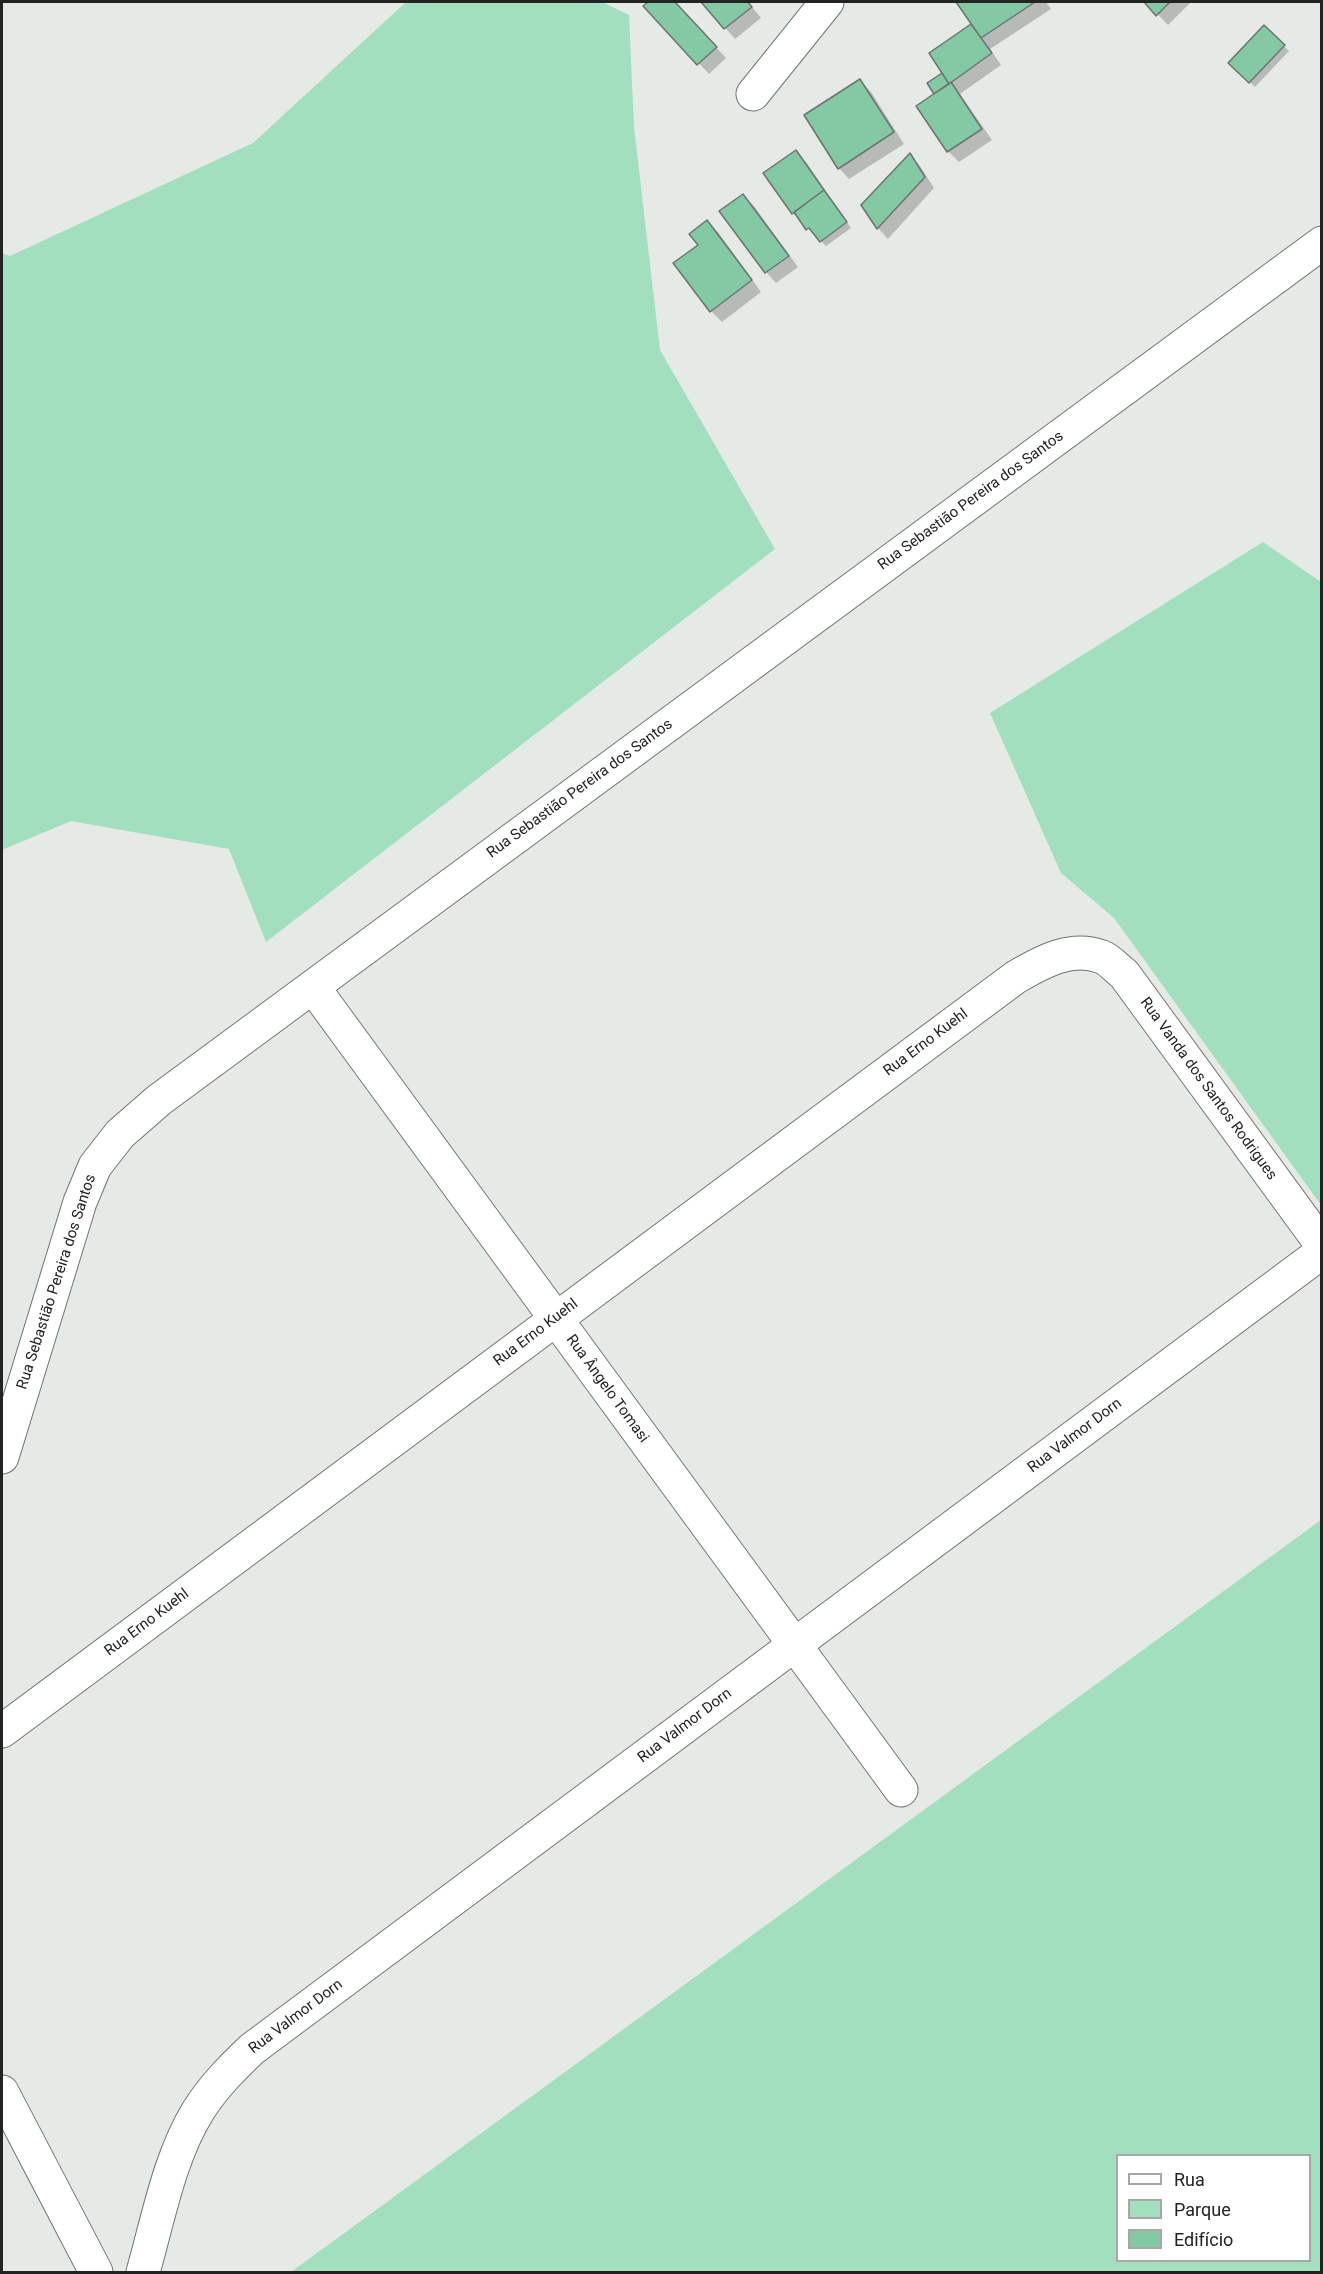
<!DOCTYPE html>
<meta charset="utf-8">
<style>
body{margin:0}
#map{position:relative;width:1323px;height:2274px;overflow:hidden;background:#e5eae7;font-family:Roboto,sans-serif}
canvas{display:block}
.frame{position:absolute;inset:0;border:3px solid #222423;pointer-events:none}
.legend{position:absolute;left:1116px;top:2154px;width:195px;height:108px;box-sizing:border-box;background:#fff;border:2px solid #a7a7a7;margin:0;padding:8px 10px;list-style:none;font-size:18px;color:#222423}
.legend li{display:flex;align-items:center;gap:12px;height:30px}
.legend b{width:30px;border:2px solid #a7a7a7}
</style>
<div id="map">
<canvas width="1323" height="2274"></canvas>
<div class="frame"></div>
<ul class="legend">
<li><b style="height:8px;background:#fff"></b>Rua</li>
<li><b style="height:16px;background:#a2dfbe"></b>Parque</li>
<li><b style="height:16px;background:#82c9a4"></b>Edifício</li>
</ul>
</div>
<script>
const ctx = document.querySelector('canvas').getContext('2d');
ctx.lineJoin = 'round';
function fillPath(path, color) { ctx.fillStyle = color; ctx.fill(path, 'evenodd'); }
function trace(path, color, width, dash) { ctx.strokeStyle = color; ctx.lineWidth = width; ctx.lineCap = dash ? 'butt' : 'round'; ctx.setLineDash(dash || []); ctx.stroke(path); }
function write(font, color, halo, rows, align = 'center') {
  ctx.font = font + ' Roboto,sans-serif'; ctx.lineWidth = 6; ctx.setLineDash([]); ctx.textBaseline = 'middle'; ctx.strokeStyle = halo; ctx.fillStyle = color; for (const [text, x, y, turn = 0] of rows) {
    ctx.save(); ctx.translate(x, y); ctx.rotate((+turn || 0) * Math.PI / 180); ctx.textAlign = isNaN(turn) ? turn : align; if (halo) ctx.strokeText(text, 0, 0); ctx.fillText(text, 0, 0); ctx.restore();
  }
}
const green = new Path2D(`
 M 406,2 L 602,2 L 629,15 L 634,127 L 660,350 L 775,549 L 266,942 L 229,849 L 71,821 L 2,850 L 2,253 L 10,256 L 253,143 Z
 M 1263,542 L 1321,582 L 1321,1205 L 1114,918 L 1061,873 L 990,713 Z
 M 1321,1520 L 1321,2272 L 291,2272 ZM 1118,2156 L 1310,2156 L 1310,2260 L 1118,2260 Z`);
const shadow = new Path2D(`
 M 650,2 L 674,2 L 726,58 L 709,74 L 645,6 Z
 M 703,2 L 748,2 L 761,18 L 735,39 Z
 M 958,2 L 1046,2 L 1051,9 L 990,49 L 1001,65 L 960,94 L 992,140 L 959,162 L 948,151 L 918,106 L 936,94 L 944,73 L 931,53 L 973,24 Z
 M 1146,2 L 1191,2 L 1168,25 Z
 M 1264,27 L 1289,51 L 1255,87 L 1230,63 Z
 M 860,81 L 871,92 L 904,144 L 849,179 L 839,168 Z
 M 796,152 L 806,162 L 851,228 L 826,246 L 793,213 Z
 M 910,155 L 920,166 L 934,188 L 888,239 L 878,228 L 863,206 Z
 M 743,196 L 754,206 L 798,267 L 776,283 L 766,272 L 721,212 Z
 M 707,222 L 718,232 L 761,292 L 722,322 L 711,311 L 676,263 L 700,246 Z`);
const building = new Path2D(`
 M 648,2 L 675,2 L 717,47 L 697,65 L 643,6 Z
 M 701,2 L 748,2 L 752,7 L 724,29 Z
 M 956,2 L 1035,2 L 981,38 Z
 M 1144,2 L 1170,2 L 1156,16 Z
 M 971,24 L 992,53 L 949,84 L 929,53 Z
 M 1264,25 L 1285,45 L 1249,83 L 1228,63 Z
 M 942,73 L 949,84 L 934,94 L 927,83 Z
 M 860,79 L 894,132 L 838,169 L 804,115 Z
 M 951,82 L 982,129 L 947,152 L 916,106 Z
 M 796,150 L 824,190 L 792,214 L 763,173 Z
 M 910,153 L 925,177 L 877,229 L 861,205 Z
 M 824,190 L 847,222 L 820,242 L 809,228 L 806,230 L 794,212 Z
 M 743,194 L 789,256 L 765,273 L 719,211 Z
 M 707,220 L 752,280 L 710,312 L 673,263 L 698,245 L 689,234 Z`);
const street = new Path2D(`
 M 753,94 L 827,2
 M 313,987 L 901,1790
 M 2,1457 L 80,1202 L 95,1166 L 120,1134 L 159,1100 L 1322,243
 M 2,1731 L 1016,977 C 1042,962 1071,945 1102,957 C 1110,960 1117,969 1124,974 L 1322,1245
 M 2,2092 L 96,2272
 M 143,2272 C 158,2220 169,2158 198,2111 C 213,2087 232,2068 252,2049 L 1322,1252`);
const streetNames = [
 ["Rua Sebastião Pereira dos Santos",971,501,-36],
 ["Rua Sebastião Pereira dos Santos",580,789,-36],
 ["Rua Erno Kuehl",926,1043,-37],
 ["Rua Vanda dos Santos Rodrigues",1208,1089,54],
 ["Rua Sebastião Pereira dos Santos",57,1282,-72],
 ["Rua Erno Kuehl",536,1333,-37],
 ["Rua Ângelo Tomasi",607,1389,54],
 ["Rua Valmor Dorn",1075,1436,-37],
 ["Rua Erno Kuehl",147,1623,-37],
 ["Rua Valmor Dorn",685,1726,-37],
 ["Rua Valmor Dorn",296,2017,-37]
];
fillPath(green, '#a2dfbe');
fillPath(shadow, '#0003');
fillPath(building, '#82c9a4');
trace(building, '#6e7370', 1.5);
trace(street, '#707572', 35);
trace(street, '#fff', 33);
write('15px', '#222423', '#fff', streetNames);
</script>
